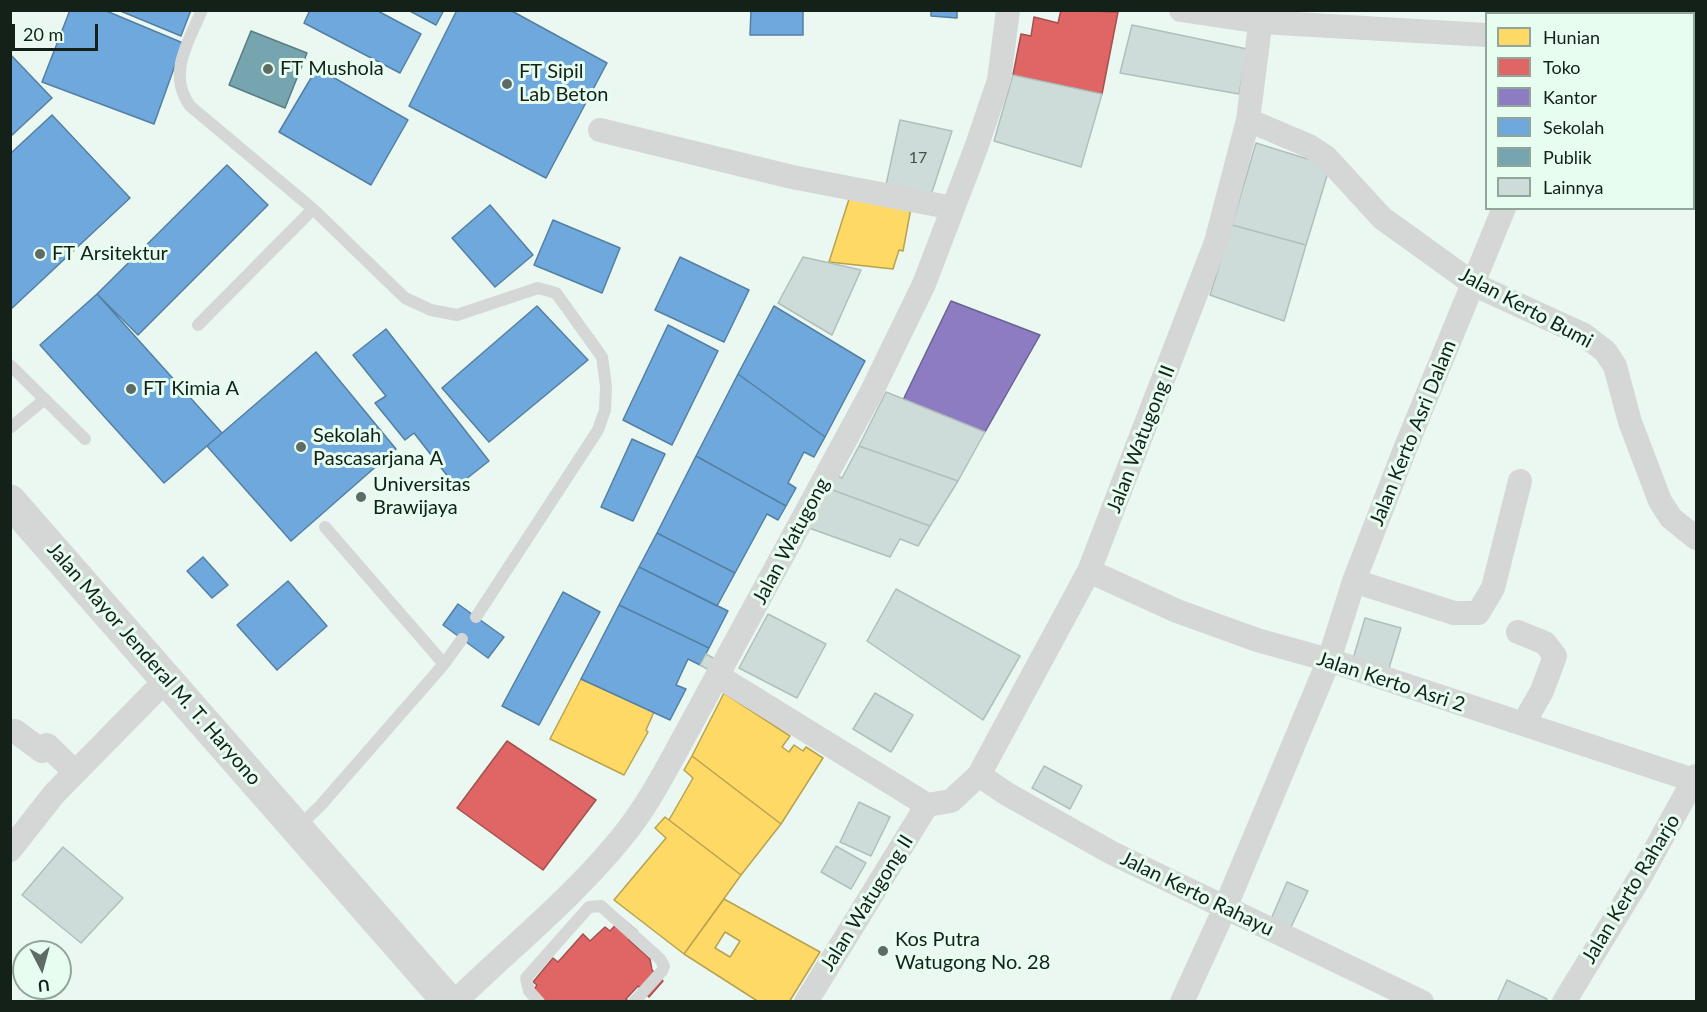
<!DOCTYPE html>
<style>
body{margin:0}
#map{position:relative;width:1707px;height:1012px;overflow:hidden;background:#ebf8f1;font-family:Lato,sans-serif}
canvas{display:block}
.frame{position:absolute;inset:0;border:12px solid #132119;pointer-events:none}
.legend{position:absolute;left:1485px;top:12px;width:210px;height:198px;box-sizing:border-box;background:#e6fdf0;border:2px solid #92a59a;margin:0;padding:8px 10px;list-style:none;font-size:18px;color:#132119}
.legend li{display:flex;align-items:center;gap:12px;height:30px}
.legend b{width:30px;border:2px solid #92a59a}
.north{position:absolute;left:12px;top:940px;width:60px;height:60px;box-sizing:border-box;background:#e6fdf0;border:2px solid #92a59a;border-radius:50%;rotate:174deg;font-size:16px;font-weight:700;line-height:24px;text-align:center;color:#132119}
.north::after{content:'';display:block;margin:auto;width:21px;height:27px;background:#5f6c65;clip-path:polygon(50% 0,100% 100%,50% 72%,0 100%)}
.scale{position:absolute;left:12px;top:24px;width:86px;height:27px;box-sizing:border-box;border:3px solid #132119;border-top:0;padding-left:8px;font-size:18px;line-height:21px;white-space:nowrap;color:#132119;-webkit-text-stroke:4px #e6fdf0;paint-order:stroke}
</style>
<div id="map">
<canvas width="1707" height="1012"></canvas>
<div class="frame"></div>
<ul class="legend">
<li><b style="height:16px;background:#ffd966"></b>Hunian</li>
<li><b style="height:16px;background:#e06666"></b>Toko</li>
<li><b style="height:16px;background:#8e7cc3"></b>Kantor</li>
<li><b style="height:16px;background:#6fa8dc"></b>Sekolah</li>
<li><b style="height:16px;background:#76a5af"></b>Publik</li>
<li><b style="height:16px;background:#cedcd9"></b>Lainnya</li>
</ul>
<div class="north">U</div>
<div class="scale">20 m</div>
</div>
<script>
const ctx = document.querySelector('canvas').getContext('2d');
ctx.lineJoin = 'round';
function fillPath(path, color) { ctx.fillStyle = color; ctx.fill(path, 'evenodd'); }
function trace(path, color, width, dash) { ctx.strokeStyle = color; ctx.lineWidth = width; ctx.lineCap = dash ? 'butt' : 'round'; ctx.setLineDash(dash || []); ctx.stroke(path); }
function write(font, color, halo, rows, align = 'center') {
  ctx.font = font + ' Lato,sans-serif'; ctx.lineWidth = 6; ctx.setLineDash([]); ctx.textBaseline = 'middle'; ctx.strokeStyle = halo; ctx.fillStyle = color; for (const [text, x, y, turn = 0] of rows) {
    ctx.save(); ctx.translate(x, y); ctx.rotate((+turn || 0) * Math.PI / 180); ctx.textAlign = isNaN(turn) ? turn : align; if (halo) ctx.strokeText(text, 0, 0); ctx.fillText(text, 0, 0); ctx.restore();
  }
}
const homes = new Path2D(`
 M 850,196 L 911,208 L 903,251 L 899,250 L 893,269 L 829,262 Z
 M 581,679 L 654,712 L 646,730 L 648,732 L 624,775 L 550,739 Z
 M 724,693 L 790,736 L 782,747 L 789,752 L 794,745 L 803,751 L 806,747 L 823,758 L 781,824 L 692,756 Z
 M 692,756 L 781,824 L 741,875 L 669,820 L 693,778 L 684,770 Z
 M 665,817 L 741,875 L 684,954 L 614,900 L 666,838 L 655,828 Z
 M 724,899 L 820,952 L 789,1002 L 759,1002 L 684,954 ZM 725,932 L 740,941 L 730,957 L 715,948 Z`);
const shops = new Path2D(`
 M 1061,10 L 1118,12 L 1102,94 L 1013,75 L 1021,34 L 1031,36 L 1034,17 L 1058,23 Z
 M 507,741 L 596,800 L 543,870 L 457,808 Z
 M 622,918 L 637,931 L 629,940 L 650,959 L 652,970 L 663,981 L 649,997 L 638,986 L 626,999 L 629,1002 L 544,1002 L 533,991 L 537,985 L 533,982 L 553,958 L 558,962 L 583,934 L 590,941 L 605,927 L 610,931 Z`);
const offices = new Path2D(`
 M 951,301 L 1040,335 L 985,432 L 903,400 Z`);
const schools = new Path2D(`
 M 70,10 L 104,10 L 183,43 L 154,124 L 42,82 Z
 M 118,10 L 191,10 L 181,36 Z
 M 310,10 L 376,10 L 421,34 L 400,73 L 304,23 Z
 M 408,10 L 444,10 L 436,25 Z
 M 457,10 L 510,10 L 607,63 L 546,178 L 409,106 Z
 M 751,10 L 803,10 L 803,35 L 750,35 Z
 M 931,10 L 957,10 L 957,18 L 931,16 Z
 M 10,54 L 52,98 L 10,137 Z
 M 317,68 L 408,120 L 371,185 L 279,132 Z
 M 52,115 L 130,198 L 10,310 L 10,154 Z
 M 227,165 L 268,205 L 138,335 L 97,294 Z
 M 490,205 L 533,255 L 495,287 L 452,238 Z
 M 553,220 L 620,248 L 602,293 L 534,265 Z
 M 680,257 L 749,290 L 724,342 L 655,310 Z
 M 97,294 L 222,433 L 164,483 L 40,345 Z
 M 537,306 L 588,360 L 489,442 L 442,388 Z
 M 774,306 L 865,361 L 825,437 L 738,374 Z
 M 668,325 L 718,351 L 672,445 L 623,420 Z
 M 386,329 L 489,461 L 456,487 L 414,433 L 405,440 L 375,403 L 386,396 L 353,355 Z
 M 316,352 L 396,449 L 291,541 L 207,446 Z
 M 738,374 L 825,437 L 814,457 L 804,452 L 788,483 L 796,488 L 786,506 L 696,456 Z
 M 632,439 L 665,454 L 633,521 L 601,507 Z
 M 696,456 L 786,506 L 778,520 L 767,514 L 735,573 L 657,533 Z
 M 657,533 L 735,573 L 717,606 L 639,567 Z
 M 203,557 L 228,585 L 212,598 L 187,571 Z
 M 639,567 L 728,611 L 709,648 L 619,605 Z
 M 288,581 L 327,626 L 277,670 L 237,625 Z
 M 563,592 L 600,612 L 539,725 L 502,706 Z
 M 458,604 L 504,637 L 488,658 L 443,625 Z
 M 619,605 L 709,648 L 700,665 L 688,659 L 676,685 L 686,689 L 670,720 L 581,679 Z`);
const public = new Path2D(`
 M 251,31 L 307,53 L 285,108 L 229,85 Z`);
const building = new Path2D(`
 M 1132,25 L 1247,49 L 1239,94 L 1120,73 Z
 M 1013,75 L 1102,94 L 1081,167 L 994,141 Z
 M 900,120 L 952,131 L 931,195 L 886,185 Z
 M 1256,143 L 1330,166 L 1306,245 L 1232,225 Z
 M 1232,225 L 1306,245 L 1284,321 L 1210,295 Z
 M 803,257 L 861,270 L 832,335 L 778,303 Z
 M 886,392 L 985,432 L 958,481 L 859,446 Z
 M 859,446 L 958,481 L 930,526 L 830,489 L 837,476 L 842,478 Z
 M 830,489 L 930,526 L 918,546 L 900,539 L 890,557 L 809,528 Z
 M 896,589 L 1020,656 L 983,720 L 867,641 Z
 M 768,614 L 826,644 L 797,698 L 739,668 Z
 M 1365,618 L 1401,628 L 1389,668 L 1353,659 Z
 M 706,654 L 715,659 L 709,670 L 700,665 Z
 M 875,693 L 913,715 L 891,752 L 853,729 Z
 M 1044,766 L 1082,786 L 1070,809 L 1032,788 Z
 M 859,802 L 890,817 L 871,856 L 840,842 Z
 M 836,846 L 866,863 L 851,889 L 821,872 Z
 M 63,847 L 123,898 L 81,943 L 22,895 Z
 M 1287,882 L 1308,891 L 1291,927 L 1271,919 Z
 M 1507,980 L 1547,999 L 1546,1002 L 1497,1002 Z`);
const service = new Path2D(`
 M 202,10 C 188,43 167,74 190,106 L 313,209 L 405,298 L 431,310 L 457,315 L 538,288 L 556,293 L 602,357 L 606,386 L 605,410 L 598,430 L 476,617
 M 198,325 L 313,209
 M 10,365 L 85,439
 M 10,428 L 45,399
 M 325,527 L 444,664
 M 298,827 L 321,805 L 444,664 L 462,639
 M 539,1002 L 529,991 L 526,978 L 589,907 L 601,906 L 660,959 L 664,966 L 662,971 L 634,1002`);
const minor = new Path2D(`
 M 1181,10 L 1261,22 L 1486,35
 M 1549,14 L 1550,10
 M 1694,54 L 1696,54
 M 1248,120 L 1309,146 L 1326,157 L 1382,218 L 1475,285 L 1584,335 L 1605,351 L 1615,366 L 1630,422 L 1660,501 L 1671,518 L 1696,538
 M 600,130 L 792,177 L 953,208
 M 1089,571 L 1177,611 L 1257,640 L 1329,660 L 1696,781
 M 1354,581 L 1454,613 L 1478,613 L 1493,588 L 1520,481
 M 1518,632 L 1545,643 L 1555,656 L 1542,691 L 1523,724
 M 718,676 L 927,805 L 951,801 L 979,775 L 1089,571 L 1216,242 L 1248,120 L 1262,10
 M 15,731 L 42,751 L 47,745 L 75,772
 M 979,775 L 1007,794 L 1112,853 L 1422,1002
 M 10,850 L 54,794 L 168,678
 M 455,1002 C 511,947 573,898 622,837 C 642,813 657,786 672,759 L 871,393 L 924,284 L 976,148 L 999,80 L 1008,10
 M 806,1002 L 927,805
 M 1182,1002 L 1225,908 L 1329,660 L 1354,581 L 1405,449 L 1504,208
 M 1564,1002 L 1639,879 L 1696,776`);
const primary = new Path2D(`
 M 10,501 L 449,1002`);
const markers = [
 [268,69,6,"#5f6c65"],
 [507,84,6,"#5f6c65"],
 [40,254,6,"#5f6c65"],
 [131,389,6,"#5f6c65"],
 [301,447,6,"#5f6c65"],
 [361,497,6,"#5f6c65"],
 [883,951,6,"#5f6c65"]
];
const numberNames = [
 ["17",918,158]
];
const poiNames = [
 ["FT Mushola",280,69],
 ["FT Sipil",519,72],
 ["Lab Beton",519,95],
 ["FT Arsitektur",52,254],
 ["FT Kimia A",143,389],
 ["Sekolah",313,436],
 ["Pascasarjana A",313,459],
 ["Universitas",373,485],
 ["Brawijaya",373,508],
 ["Kos Putra",895,940],
 ["Watugong No. 28",895,963]
];
const streetNames = [
 ["Jalan Kerto Bumi",1526,308,28],
 ["Jalan Kerto Asri Dalam",1413,433,-68],
 ["Jalan Watugong II",1141,439,-69],
 ["Jalan Watugong",791,541,-62],
 ["Jalan Mayor Jenderal M. T. Haryono",154,664,49],
 ["Jalan Kerto Asri 2",1391,682,18],
 ["Jalan Kerto Raharjo",1631,889,-59],
 ["Jalan Kerto Rahayu",1197,894,26],
 ["Jalan Watugong II",867,903,-58]
];
fillPath(homes, '#ffd966');
trace(homes, '#b8a24f', 1.5);
fillPath(shops, '#e06666');
trace(shops, '#a2514f', 1.5);
fillPath(offices, '#8e7cc3');
trace(offices, '#696190', 1.5);
fillPath(schools, '#6fa8dc');
trace(schools, '#5380a2', 1.5);
fillPath(public, '#76a5af');
trace(public, '#587d82', 1.5);
fillPath(building, '#cedcd9');
trace(building, '#b0bfbb', 1.5);
trace(service, '#d4d7d6', 12);
trace(minor, '#d4d7d6', 24);
trace(primary, '#d4d7d6', 33);
for (const [x, y, r, color] of markers) { const dot = new Path2D(); dot.arc(x, y, r, 0, 2 * Math.PI); ctx.fillStyle = color; ctx.fill(dot); trace(dot, '#e6fdf0', 2); }
write('16px', '#425049', null, numberNames);
write('20px', '#132119', '#e6fdf0', poiNames, 'left');
write('20px', '#132119', '#e6fdf0', streetNames);
</script>
